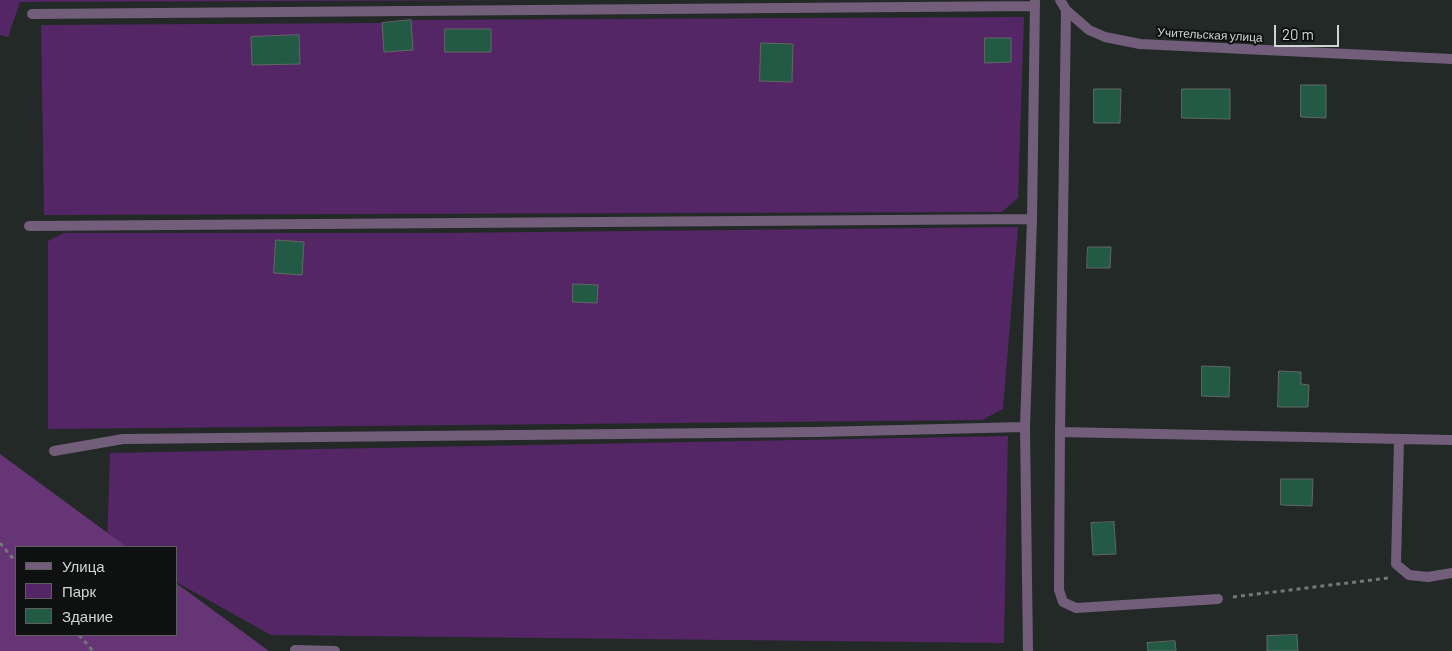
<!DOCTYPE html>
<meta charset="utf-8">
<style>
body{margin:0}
#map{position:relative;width:1452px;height:651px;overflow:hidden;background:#222926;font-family:Barlow,sans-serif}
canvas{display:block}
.legend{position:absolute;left:15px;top:546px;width:162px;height:90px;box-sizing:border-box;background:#0e1110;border:1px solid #5c5f5e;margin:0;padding:6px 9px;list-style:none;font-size:15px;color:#d0d4d2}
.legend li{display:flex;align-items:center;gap:10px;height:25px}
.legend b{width:25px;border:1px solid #5c5f5e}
.scale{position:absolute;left:1274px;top:25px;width:65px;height:22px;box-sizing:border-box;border:2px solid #d0d4d2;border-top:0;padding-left:6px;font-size:15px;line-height:18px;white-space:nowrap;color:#d0d4d2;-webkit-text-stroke:4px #0e1110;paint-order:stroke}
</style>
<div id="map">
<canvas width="1452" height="651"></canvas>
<ul class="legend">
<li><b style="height:6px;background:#725d7a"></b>Улица</li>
<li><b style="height:14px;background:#552665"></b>Парк</li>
<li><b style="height:14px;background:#225a45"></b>Здание</li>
</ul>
<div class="scale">20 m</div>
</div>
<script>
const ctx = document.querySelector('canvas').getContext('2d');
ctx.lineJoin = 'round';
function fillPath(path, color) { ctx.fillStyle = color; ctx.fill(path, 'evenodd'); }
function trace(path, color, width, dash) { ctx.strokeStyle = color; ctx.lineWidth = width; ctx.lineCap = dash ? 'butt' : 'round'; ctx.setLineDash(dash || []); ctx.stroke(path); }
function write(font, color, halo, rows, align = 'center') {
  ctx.font = font + ' Barlow,sans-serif'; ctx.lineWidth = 4; ctx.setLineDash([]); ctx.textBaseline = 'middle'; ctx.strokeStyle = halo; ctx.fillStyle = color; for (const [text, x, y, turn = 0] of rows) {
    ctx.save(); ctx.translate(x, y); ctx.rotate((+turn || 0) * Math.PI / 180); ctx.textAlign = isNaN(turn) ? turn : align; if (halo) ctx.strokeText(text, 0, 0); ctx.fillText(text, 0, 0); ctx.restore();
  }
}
const green = new Path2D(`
 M 0,0 L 552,0 L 20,2 L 8,37 L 0,35 Z
 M 1024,17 L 1018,198 L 1002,212 L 44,215 L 41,25 L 382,23 L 411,20 Z
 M 1018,227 L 1003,409 L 982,420 L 48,429 L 48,241 L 64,233 L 441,233 Z
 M 1008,436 L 1004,643 L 271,635 L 176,582 L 176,547 L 113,547 L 107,544 L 110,453 Z`);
const forest = new Path2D(`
 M 0,454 L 127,547 L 16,547 L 16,635 L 176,635 L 176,583 L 269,651 L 0,651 Z`);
const building = new Path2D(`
 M 411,20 L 413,50 L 384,52 L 382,23 Z
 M 445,29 L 491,29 L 491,52 L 445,52 Z
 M 299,35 L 300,64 L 252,65 L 251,37 Z
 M 985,38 L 1011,38 L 1011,62 L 985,63 Z
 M 761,43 L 793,44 L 792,82 L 760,81 Z
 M 1301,85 L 1326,85 L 1326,118 L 1301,117 Z
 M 1094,89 L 1121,89 L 1120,123 L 1094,123 Z
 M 1182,89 L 1230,89 L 1230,119 L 1182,118 Z
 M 276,240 L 304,242 L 302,275 L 274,273 Z
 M 1088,247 L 1111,247 L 1110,268 L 1087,268 Z
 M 573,284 L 598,285 L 597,303 L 573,302 Z
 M 1202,366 L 1230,367 L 1229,397 L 1202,396 Z
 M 1279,371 L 1301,372 L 1301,384 L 1309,385 L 1308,407 L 1278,407 Z
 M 1281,479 L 1313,479 L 1312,506 L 1281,505 Z
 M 1114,522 L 1116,554 L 1093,555 L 1091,523 Z
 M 1297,635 L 1298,651 L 1267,651 L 1267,636 Z
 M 1175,641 L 1176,651 L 1148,651 L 1147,643 Z`);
const path = new Path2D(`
 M 0,543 L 16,562
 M 1233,597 L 1388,578
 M 79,635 L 93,651`);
const street = new Path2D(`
 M 1060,0 L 1066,10 L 1060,432 L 1059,590 L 1063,602 L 1076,608 L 1218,599
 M 1066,10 L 1089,30 L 1105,37 L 1140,44 L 1452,59
 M 32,14 L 1035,6
 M 29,226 L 1032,219
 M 1060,432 L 1452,440
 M 1399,440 L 1396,564 L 1409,575 L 1428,577 L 1452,573
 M 54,451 L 123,439 L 817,432 L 1025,427
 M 295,650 L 335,651
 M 1028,651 L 1025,427 L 1032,219 L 1035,1`);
const streetNames = [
 ["Учительская улица",1210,35,3]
];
fillPath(green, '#552665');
fillPath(forest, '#653575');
fillPath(building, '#225a45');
trace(building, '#606864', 1);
trace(path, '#727875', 3, [4, 4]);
trace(street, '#725d7a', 10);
write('12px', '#d0d4d2', '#0e1110', streetNames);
</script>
